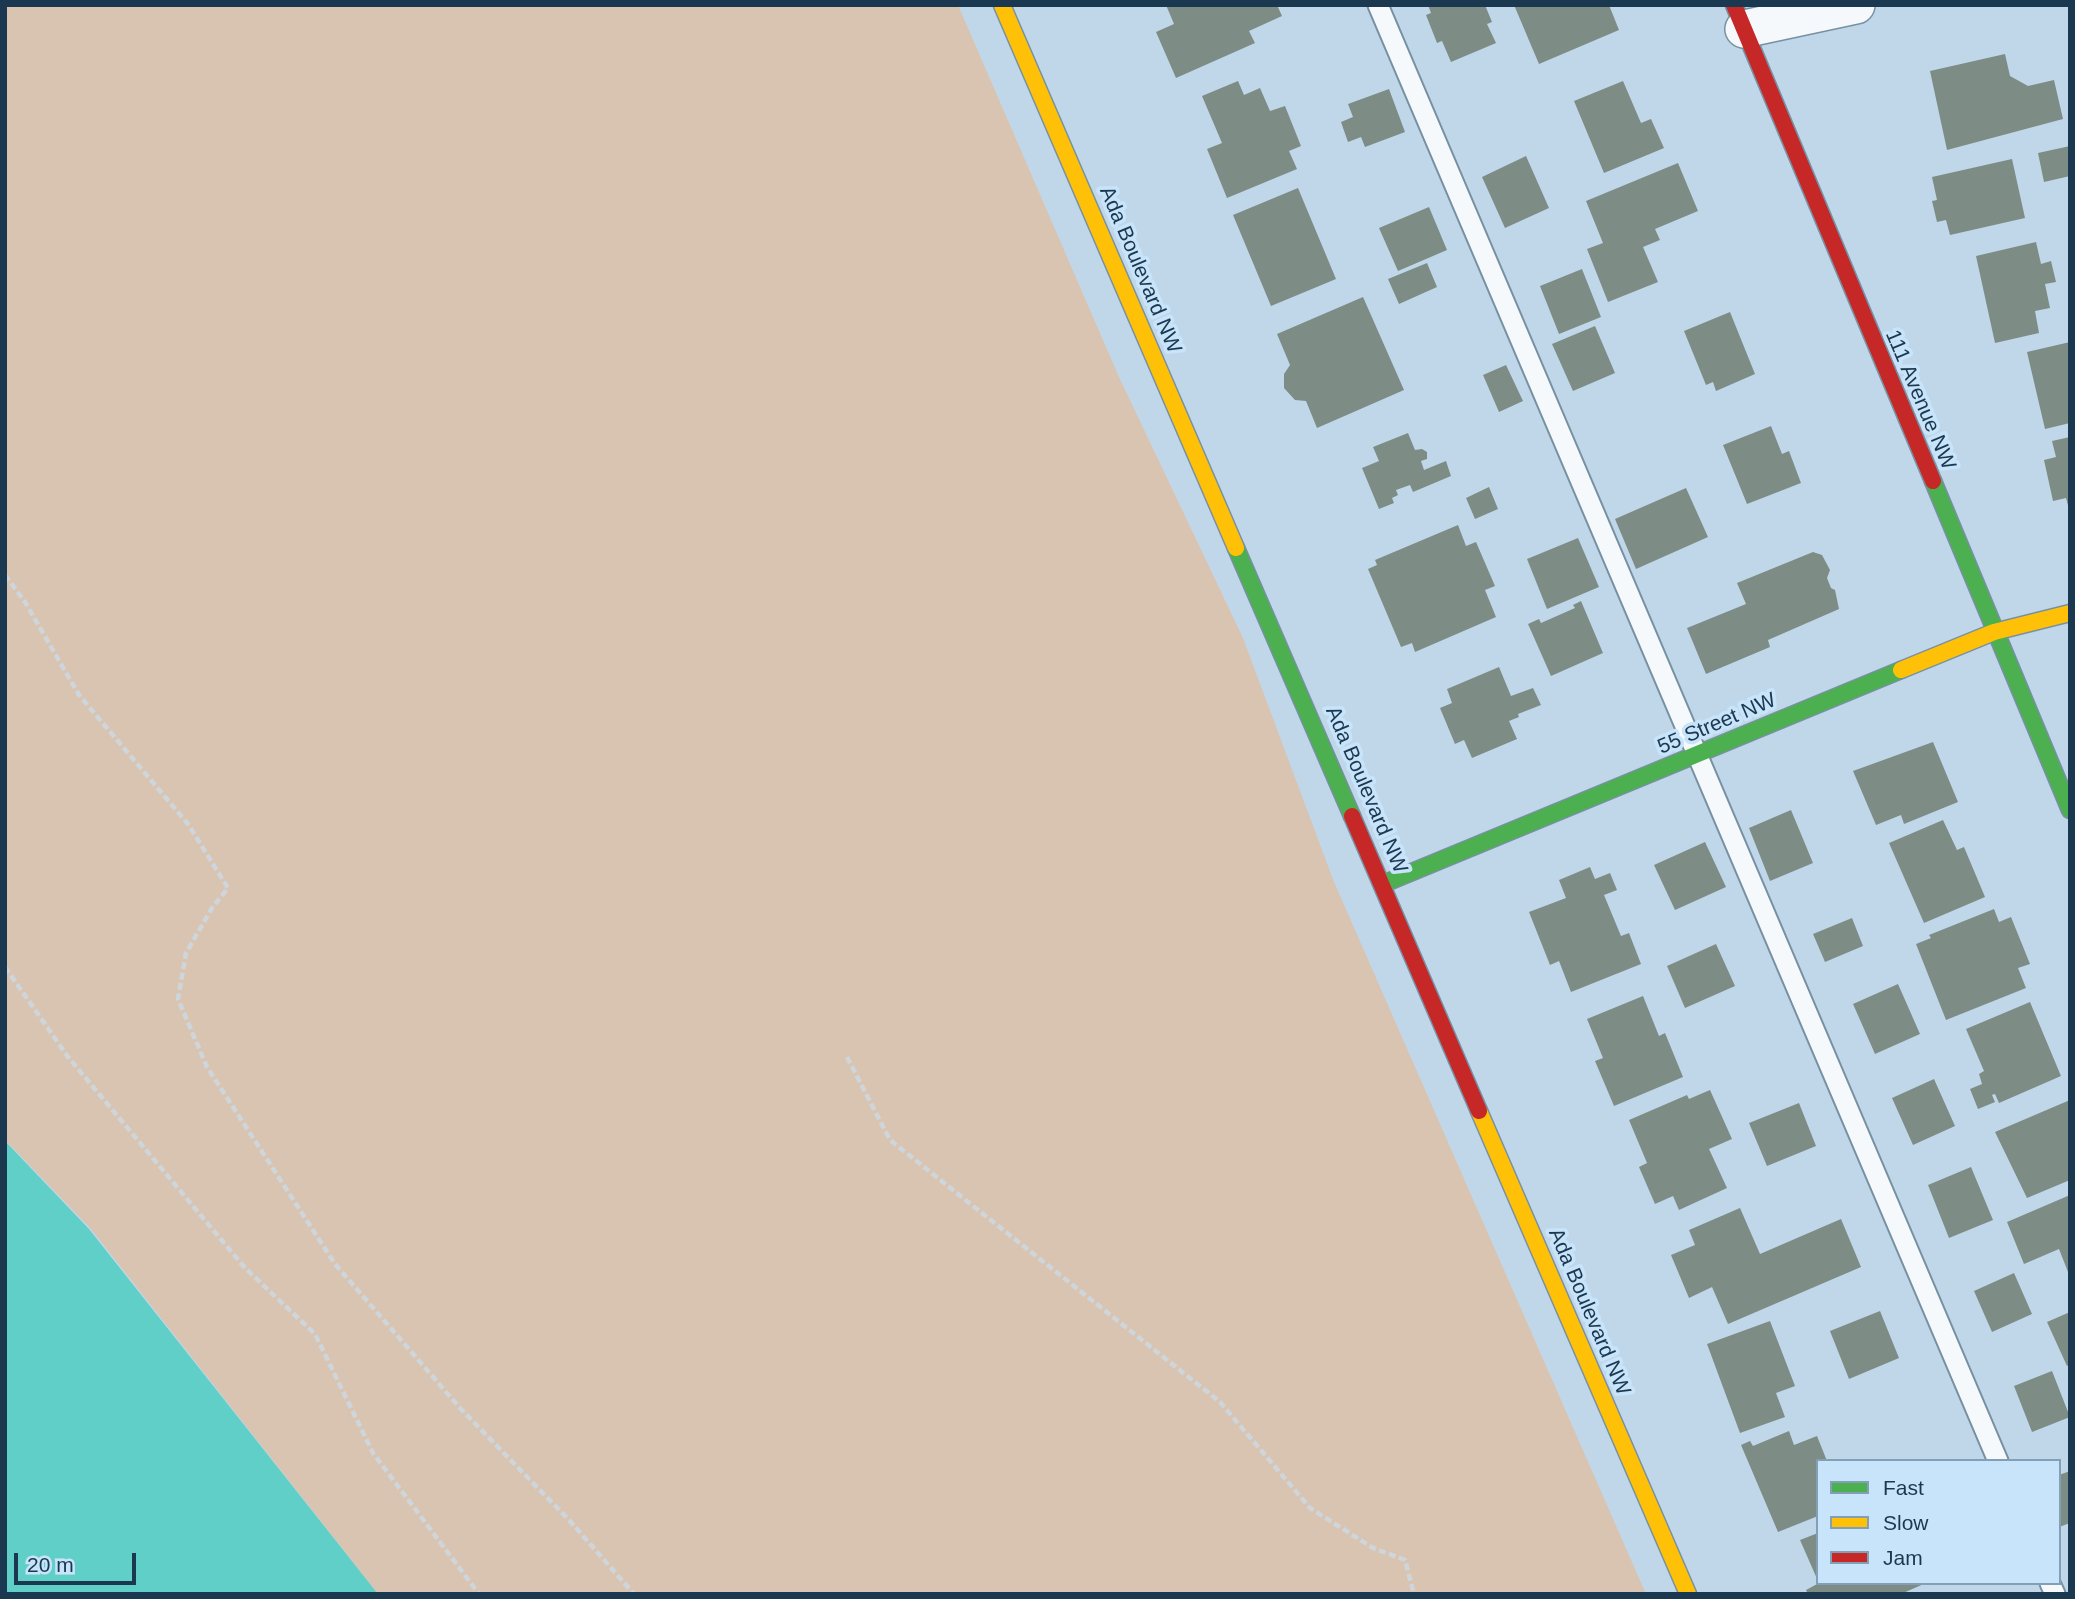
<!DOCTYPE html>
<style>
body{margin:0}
#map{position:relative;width:2075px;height:1599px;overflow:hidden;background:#c0d7ea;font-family:Helvetica,sans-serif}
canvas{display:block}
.frame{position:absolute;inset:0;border:7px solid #1a384f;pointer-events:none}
.legend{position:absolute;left:1816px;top:1459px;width:245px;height:126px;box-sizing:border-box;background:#c8e4fb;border:2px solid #829fb6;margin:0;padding:9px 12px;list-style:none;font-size:21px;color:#1a384f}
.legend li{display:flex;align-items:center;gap:14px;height:35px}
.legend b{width:35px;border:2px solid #829fb6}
.scale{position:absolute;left:14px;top:1553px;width:122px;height:32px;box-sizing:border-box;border:4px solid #1a384f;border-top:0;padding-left:9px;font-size:21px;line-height:24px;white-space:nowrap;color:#1a384f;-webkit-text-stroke:5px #c8e4fb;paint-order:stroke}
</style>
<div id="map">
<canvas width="2075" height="1599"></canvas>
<div class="frame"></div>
<ul class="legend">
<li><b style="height:9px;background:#4caf50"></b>Fast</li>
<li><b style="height:9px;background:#ffc107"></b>Slow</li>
<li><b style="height:9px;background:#c62828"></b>Jam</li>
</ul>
<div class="scale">20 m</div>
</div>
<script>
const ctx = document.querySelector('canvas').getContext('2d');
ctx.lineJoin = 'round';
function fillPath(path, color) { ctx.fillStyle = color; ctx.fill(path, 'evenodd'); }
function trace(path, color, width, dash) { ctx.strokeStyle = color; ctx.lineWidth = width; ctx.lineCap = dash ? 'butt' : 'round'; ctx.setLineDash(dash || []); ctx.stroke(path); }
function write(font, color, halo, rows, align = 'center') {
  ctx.font = font + ' Helvetica,sans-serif'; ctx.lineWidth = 7; ctx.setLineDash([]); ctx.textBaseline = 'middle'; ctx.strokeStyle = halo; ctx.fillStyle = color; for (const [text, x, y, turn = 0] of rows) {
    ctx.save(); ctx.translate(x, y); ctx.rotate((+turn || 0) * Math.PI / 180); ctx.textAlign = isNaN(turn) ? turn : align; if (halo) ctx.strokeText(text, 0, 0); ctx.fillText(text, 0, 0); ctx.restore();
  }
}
const green = new Path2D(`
 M 5,5 L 958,5 L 1119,377 L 1243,638 L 1334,882 L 1646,1594 L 378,1594 L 90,1228 L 5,1140 Z`);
const water = new Path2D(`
 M 5,1141 L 89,1229 L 378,1594 L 5,1594 Z`);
const building = new Path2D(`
 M 1166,5 L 1277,5 L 1282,16 L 1249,31 L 1255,43 L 1176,78 L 1156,32 L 1174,24 Z
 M 1428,5 L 1485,5 L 1492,22 L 1487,24 L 1496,43 L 1451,62 L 1442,41 L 1437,43 L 1426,15 L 1431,13 Z
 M 1514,5 L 1609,5 L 1619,30 L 1539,64 Z
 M 2005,54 L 2010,76 L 2028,86 L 2054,80 L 2063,119 L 1947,150 L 1930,71 Z
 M 1238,81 L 1244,95 L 1260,88 L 1270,111 L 1285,106 L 1301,146 L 1289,151 L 1297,169 L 1227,198 L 1207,149 L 1222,143 L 1202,96 Z
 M 1623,81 L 1641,123 L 1651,119 L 1664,148 L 1604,173 L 1574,101 Z
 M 1389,89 L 1405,132 L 1365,147 L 1361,137 L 1348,142 L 1341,122 L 1353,117 L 1348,104 Z
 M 2070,146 L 2070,176 L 2044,182 L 2038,153 Z
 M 1526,156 L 1549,208 L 1505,228 L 1482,177 Z
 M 2012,159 L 2025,218 L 1950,235 L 1946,220 L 1937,222 L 1932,201 L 1937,200 L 1932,177 Z
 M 1678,163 L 1698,211 L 1655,229 L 1660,240 L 1643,247 L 1658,282 L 1608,302 L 1587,249 L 1603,243 L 1586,201 Z
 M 1298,188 L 1336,279 L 1271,306 L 1233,215 Z
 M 1429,207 L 1447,250 L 1398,271 L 1379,228 Z
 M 2036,242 L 2041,264 L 2051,261 L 2056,282 L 2045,284 L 2050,308 L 2035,311 L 2039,333 L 1995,343 L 1976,256 Z
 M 1427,263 L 1437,287 L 1399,304 L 1388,279 Z
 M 1582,269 L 1601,317 L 1559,334 L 1540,286 Z
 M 1363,297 L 1404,390 L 1317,428 L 1306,401 L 1295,400 L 1284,388 L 1284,374 L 1290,365 L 1277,334 Z
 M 1730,312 L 1755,374 L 1716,391 L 1713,382 L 1706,385 L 1684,331 Z
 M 1595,326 L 1615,373 L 1573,391 L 1552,344 Z
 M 2070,342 L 2070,423 L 2045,429 L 2027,352 Z
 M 1506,365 L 1523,401 L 1499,412 L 1483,375 Z
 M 1771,426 L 1782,454 L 1789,451 L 1801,483 L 1747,504 L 1723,445 Z
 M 1408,433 L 1415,450 L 1422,449 L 1427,452 L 1427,459 L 1421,461 L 1424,470 L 1446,461 L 1451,476 L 1413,492 L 1410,485 L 1396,490 L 1398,495 L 1392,498 L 1394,503 L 1379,509 L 1362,468 L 1379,461 L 1373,447 Z
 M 2070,437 L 2070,509 L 2069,509 L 2066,498 L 2053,501 L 2044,460 L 2056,457 L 2052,441 Z
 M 1489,487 L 1498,509 L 1475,519 L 1466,498 Z
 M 1686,488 L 1708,537 L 1636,569 L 1615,519 Z
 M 1458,525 L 1466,546 L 1476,542 L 1495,586 L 1485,590 L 1496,617 L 1415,652 L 1412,643 L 1401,647 L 1368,569 L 1377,565 L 1375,560 Z
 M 1578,538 L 1599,587 L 1547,609 L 1527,559 Z
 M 1813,552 L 1822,555 L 1830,570 L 1827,578 L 1831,588 L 1835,590 L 1839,609 L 1768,640 L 1770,647 L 1706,674 L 1687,628 L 1746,604 L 1737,583 Z
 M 1581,601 L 1603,653 L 1551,676 L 1528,624 L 1539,619 L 1541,623 L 1575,608 L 1573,605 Z
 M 1499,667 L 1511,696 L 1533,688 L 1541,705 L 1518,714 L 1519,717 L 1509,721 L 1517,739 L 1472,758 L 1464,740 L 1455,744 L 1440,708 L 1452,703 L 1447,689 Z
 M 1933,742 L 1958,802 L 1904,824 L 1901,815 L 1876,825 L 1853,771 Z
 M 1791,810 L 1813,863 L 1770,881 L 1749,828 Z
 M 1943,820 L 1957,850 L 1964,847 L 1985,897 L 1924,923 L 1889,843 Z
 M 1705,842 L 1726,887 L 1675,910 L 1654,865 Z
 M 1590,867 L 1595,879 L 1610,873 L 1617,890 L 1604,895 L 1621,936 L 1629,933 L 1641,964 L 1571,992 L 1559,961 L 1550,965 L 1529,912 L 1566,898 L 1559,880 Z
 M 1994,909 L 1999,922 L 2011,917 L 2030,964 L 2018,968 L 2026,988 L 1946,1020 L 1916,944 L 1931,938 L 1929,935 Z
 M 1852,918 L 1863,946 L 1825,962 L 1813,934 Z
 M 1716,944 L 1735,986 L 1685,1008 L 1667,966 Z
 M 1898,984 L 1920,1034 L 1875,1054 L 1853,1004 Z
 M 1643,996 L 1659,1036 L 1665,1033 L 1683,1077 L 1614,1106 L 1595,1061 L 1603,1058 L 1587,1019 Z
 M 2030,1002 L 2061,1076 L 1999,1103 L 1995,1094 L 1992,1095 L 1995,1102 L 1978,1109 L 1970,1089 L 1982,1084 L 1979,1074 L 1984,1071 L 1966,1029 Z
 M 1934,1079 L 1955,1126 L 1913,1145 L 1892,1098 Z
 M 1710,1090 L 1732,1139 L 1709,1149 L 1727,1188 L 1679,1210 L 1673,1196 L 1655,1204 L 1639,1167 L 1647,1163 L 1629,1120 L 1687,1095 L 1689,1099 Z
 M 2070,1100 L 2070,1180 L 2027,1198 L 1995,1132 Z
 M 1799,1103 L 1816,1146 L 1767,1166 L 1749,1123 Z
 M 1971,1167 L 1993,1220 L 1949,1238 L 1928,1185 Z
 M 2070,1195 L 2070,1277 L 2059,1249 L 2024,1264 L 2007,1222 Z
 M 1740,1208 L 1760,1254 L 1841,1219 L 1861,1267 L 1728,1324 L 1712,1287 L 1689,1298 L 1671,1255 L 1695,1245 L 1689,1230 Z
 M 2014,1273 L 2032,1314 L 1992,1332 L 1974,1291 Z
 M 1880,1311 L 1899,1358 L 1849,1379 L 1830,1331 Z
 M 2070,1312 L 2070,1364 L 2067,1366 L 2047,1322 Z
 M 1770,1321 L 1795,1386 L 1776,1393 L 1785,1417 L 1740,1433 L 1707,1344 Z
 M 2052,1371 L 2070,1417 L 2032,1432 L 2014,1386 Z
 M 1789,1431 L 1794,1445 L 1817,1436 L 1827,1461 L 1818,1461 L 1818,1516 L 1778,1532 L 1741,1445 L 1750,1441 L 1753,1446 Z
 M 2070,1471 L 2070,1523 L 2059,1527 L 2059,1475 Z
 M 1818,1533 L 1818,1581 L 1800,1540 Z
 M 1819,1583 L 1926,1583 L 1901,1594 L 1808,1594 L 1806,1590 Z`);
const path = new Path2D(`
 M 5,575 L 25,602 L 79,695 L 188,824 L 228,888 L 212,908 L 186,953 L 178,999 L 207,1067 L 335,1264 L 460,1408 L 569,1520 L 634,1594
 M 5,967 L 68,1057 L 245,1268 L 315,1334 L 373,1453 L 479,1594
 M 847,1057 L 890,1140 L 1220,1402 L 1310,1508 L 1373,1548 L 1405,1560 L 1414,1594`);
const lane = new Path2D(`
 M 1378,5 L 1998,1461
 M 2050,1583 L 2055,1594`);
const street = new Path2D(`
 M 1744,29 L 1856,5`);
const fast = new Path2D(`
 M 1933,481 L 2070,810
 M 1236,548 L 1352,816
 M 1383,884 L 1901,670`);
const slow = new Path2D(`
 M 1002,5 L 1236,548
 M 1901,670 L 1994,632 L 2070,613
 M 1479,1111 L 1688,1594`);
const jam = new Path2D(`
 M 1734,5 L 1933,481
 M 1352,816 L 1479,1111`);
const streetNames = [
 ["Ada Boulevard NW",1140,270,67],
 ["111 Avenue NW",1920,400,67],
 ["55 Street NW",1717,724,-23],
 ["Ada Boulevard NW",1366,790,67],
 ["Ada Boulevard NW",1589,1312,67]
];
fillPath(green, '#d9c4b1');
fillPath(water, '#60cfc8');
fillPath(building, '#7d8c85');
trace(lane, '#7791a3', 23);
trace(street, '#7791a3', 40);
trace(fast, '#7791a3', 19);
trace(slow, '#7791a3', 19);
trace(jam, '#7791a3', 19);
trace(path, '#ced6dc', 4.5, [7, 3.5]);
trace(lane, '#f6f9fc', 19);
trace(street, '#f6f9fc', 37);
trace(fast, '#4caf50', 16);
trace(slow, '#ffc107', 16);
trace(jam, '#c62828', 16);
write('21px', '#1a384f', '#c8e4fb', streetNames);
</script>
